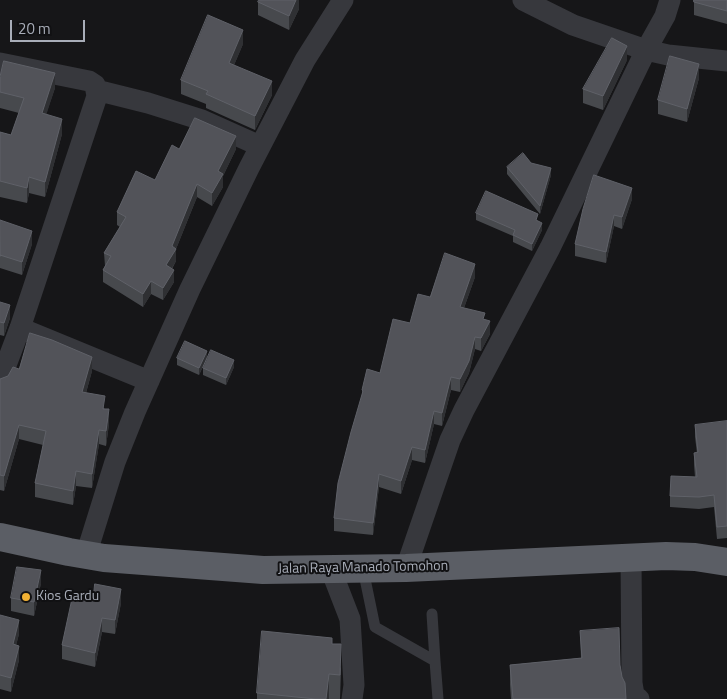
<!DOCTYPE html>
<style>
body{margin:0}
#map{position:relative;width:727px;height:699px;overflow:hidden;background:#161618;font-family:"Titillium Web",sans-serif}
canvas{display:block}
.scale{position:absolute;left:10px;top:20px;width:75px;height:22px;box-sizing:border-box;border:2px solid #a8adb8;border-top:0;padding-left:6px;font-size:15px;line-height:18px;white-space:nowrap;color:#a8adb8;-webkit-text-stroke:4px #111113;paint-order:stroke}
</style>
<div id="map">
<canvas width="727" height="699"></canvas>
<div class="scale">20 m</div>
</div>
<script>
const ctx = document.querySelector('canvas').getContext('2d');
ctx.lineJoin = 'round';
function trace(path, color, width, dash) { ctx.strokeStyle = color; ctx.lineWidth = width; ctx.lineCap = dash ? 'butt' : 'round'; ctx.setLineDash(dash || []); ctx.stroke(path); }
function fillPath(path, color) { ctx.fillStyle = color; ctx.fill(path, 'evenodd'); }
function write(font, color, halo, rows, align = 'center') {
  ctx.font = font + ' "Titillium Web",sans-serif'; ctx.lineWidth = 4; ctx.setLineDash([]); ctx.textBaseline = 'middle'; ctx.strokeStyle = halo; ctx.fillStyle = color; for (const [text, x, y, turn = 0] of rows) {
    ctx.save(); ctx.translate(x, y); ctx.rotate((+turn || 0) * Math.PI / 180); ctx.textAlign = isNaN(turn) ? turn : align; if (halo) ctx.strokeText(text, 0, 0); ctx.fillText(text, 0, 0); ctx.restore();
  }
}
const service = new Path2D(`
 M 363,569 L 375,627 L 435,661 L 438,699
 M 432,614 L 435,661`);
const minor = new Path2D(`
 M 523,0 L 573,25 L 646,50 L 668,55 L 727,61
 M 0,63 L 89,81 L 95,85 L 97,96 L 20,328 L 0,381
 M 96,90 L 148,103 L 202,120 L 260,146
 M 20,328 L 149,381
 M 86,555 L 115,462 L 135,412 L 190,289 L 249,168 L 305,60 L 343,0
 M 631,557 L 632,683 L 634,695 L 639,699
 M 406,568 L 450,440 L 464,410 L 550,248 L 646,50 L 665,16 L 670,0
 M 331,570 L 350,619 L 354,685 L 352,699`);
const trunk = new Path2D(`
 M 0,537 L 69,552 L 104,558 L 263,570 L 406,568 L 666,556 L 695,557 L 727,562`);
const wall = new Path2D(`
 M 299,0 L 299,9 L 289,30 L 258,15 L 258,2 Z
 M 727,0 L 727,24 L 694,15 L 694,2 Z
 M 243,44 L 234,65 L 272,95 L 255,130 L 206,108 L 206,104 L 181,94 L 181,80 Z
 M 627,60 L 603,110 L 583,103 L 583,89 Z
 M 0,77 L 55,88 L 46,114 L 62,134 L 45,197 L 29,193 L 27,203 L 0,197 L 0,132 L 11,135 L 19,113 L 0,108 Z
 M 699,78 L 687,122 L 658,114 L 658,100 Z
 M 179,149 L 236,149 L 223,176 L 223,187 L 212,206 L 197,197 L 176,249 L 176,261 L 172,269 L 174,282 L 163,300 L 151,294 L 143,307 L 103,282 L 103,270 L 105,266 L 104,253 L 120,227 L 117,225 L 117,212 L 155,180 Z
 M 531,163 L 551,175 L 540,214 L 507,174 L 507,167 Z
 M 632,199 L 622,229 L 614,226 L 606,263 L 575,256 L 575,244 Z
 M 476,213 L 538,221 L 542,230 L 532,251 L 513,242 L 513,236 L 476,220 Z
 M 0,220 L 32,244 L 22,275 L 0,268 Z
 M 475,277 L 464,308 L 485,320 L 490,334 L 481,351 L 475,349 L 469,373 L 460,392 L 451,390 L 442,426 L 434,424 L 425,463 L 412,460 L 401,494 L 379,487 L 373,535 L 334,531 L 334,518 L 362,397 L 362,390 L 380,373 L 410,323 L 430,297 Z
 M 0,302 L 10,318 L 4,336 L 0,335 Z
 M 177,358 L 207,358 L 199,375 L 177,365 Z
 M 234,367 L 226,385 L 203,375 L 203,368 Z
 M 19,369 L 92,371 L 86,393 L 105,409 L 109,424 L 106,446 L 99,444 L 92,488 L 76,486 L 73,505 L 35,497 L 35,483 L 43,445 L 19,439 L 4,491 L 0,490 L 0,379 L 8,376 Z
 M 727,421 L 727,538 L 717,539 L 714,507 L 699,509 L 670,507 L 670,496 L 695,477 L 694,465 L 694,453 L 697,453 L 695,437 L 695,425 Z
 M 41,583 L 34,616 L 11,611 L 11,598 Z
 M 93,598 L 121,603 L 115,634 L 102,632 L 95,667 L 62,659 L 62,645 Z
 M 0,615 L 19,634 L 16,645 L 19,660 L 11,692 L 0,689 Z
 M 580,631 L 620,665 L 626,699 L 511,699 L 510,685 L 510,665 L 581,658 Z
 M 332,644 L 341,669 L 340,699 L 257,699 L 257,693 Z`);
const shadedWall = new Path2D(`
 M 296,0 L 299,0 L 299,9 L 289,30 L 289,16 Z
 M 243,30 L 243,44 L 229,77 L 229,63 Z
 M 627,46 L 627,60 L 603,110 L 603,96 Z
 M 699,64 L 699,78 L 687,122 L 687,109 Z
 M 55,73 L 55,88 L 42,128 L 42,113 Z
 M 272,81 L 272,95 L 255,130 L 255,116 Z
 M 62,119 L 62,134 L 45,197 L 45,182 Z
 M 236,136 L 236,149 L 223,176 L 223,187 L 212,206 L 212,193 L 218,171 Z
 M 551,168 L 551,175 L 540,214 L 540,206 Z
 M 29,177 L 29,193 L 27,203 L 27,188 Z
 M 197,184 L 197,197 L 176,249 L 176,261 L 166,278 L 166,265 L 172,246 Z
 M 632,188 L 632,199 L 622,229 L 622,217 Z
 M 614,215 L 614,226 L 606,263 L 606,252 Z
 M 542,223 L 542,230 L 532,251 L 532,244 Z
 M 32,231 L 32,244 L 22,275 L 22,262 Z
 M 475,264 L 475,277 L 460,319 L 460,307 Z
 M 174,270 L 174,282 L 163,300 L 163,288 Z
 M 151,281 L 151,294 L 143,307 L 143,294 Z
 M 10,305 L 10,318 L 4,336 L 4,323 Z
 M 490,321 L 490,334 L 481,351 L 481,338 Z
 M 475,337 L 475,349 L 469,373 L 460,392 L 460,379 Z
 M 207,351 L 207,358 L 199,375 L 199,368 Z
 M 92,357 L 92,371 L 82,407 L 82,392 Z
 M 234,360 L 234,367 L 226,385 L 226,378 Z
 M 451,377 L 451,390 L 442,426 L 442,413 Z
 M 109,409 L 109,424 L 106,446 L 106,431 Z
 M 434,411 L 434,424 L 425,463 L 425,450 Z
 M 19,425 L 19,439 L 4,491 L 4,476 Z
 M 99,430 L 99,444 L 92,488 L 92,474 Z
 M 412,447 L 412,460 L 401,494 L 401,481 Z
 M 76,471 L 76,486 L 73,505 L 73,491 Z
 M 379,474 L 379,487 L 373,535 L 373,523 Z
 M 41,570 L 41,583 L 34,616 L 34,602 Z
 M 121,589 L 121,603 L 115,634 L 115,620 Z
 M 102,618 L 102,632 L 95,667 L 95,653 Z
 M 19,620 L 19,634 L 13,658 L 13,644 Z
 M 19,646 L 19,660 L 11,692 L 11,678 Z
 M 329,674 L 329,699 L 326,699 Z`);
const building = new Path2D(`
 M 259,0 L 296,0 L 289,16 L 258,2 Z
 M 694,0 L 727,0 L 727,11 L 694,2 Z
 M 208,15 L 243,30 L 229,63 L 272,81 L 255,116 L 206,94 L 208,91 L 181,80 Z
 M 612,38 L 627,46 L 603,96 L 583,89 Z
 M 670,56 L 699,64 L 687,109 L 658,100 Z
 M 4,61 L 55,73 L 42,113 L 62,119 L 45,182 L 29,177 L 27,188 L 0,181 L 0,132 L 11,135 L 24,98 L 0,92 L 0,77 Z
 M 195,118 L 236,136 L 218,171 L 223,174 L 212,193 L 197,184 L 172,246 L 176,249 L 166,265 L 174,270 L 163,288 L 151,281 L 143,294 L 103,270 L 111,256 L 104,253 L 126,217 L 117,212 L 136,171 L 155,180 L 172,145 L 179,149 Z
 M 523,153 L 531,163 L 551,168 L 540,206 L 507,167 Z
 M 594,175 L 632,188 L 622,217 L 614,215 L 606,252 L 575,244 L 583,209 Z
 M 486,191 L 538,214 L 536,220 L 542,223 L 532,244 L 513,235 L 515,230 L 476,213 Z
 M 0,220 L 32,231 L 22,262 L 0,255 L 0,256 Z
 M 445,253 L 475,264 L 460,307 L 485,313 L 483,319 L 490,321 L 481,338 L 475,337 L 469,361 L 460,379 L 451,377 L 442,413 L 434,411 L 425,450 L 412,447 L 401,481 L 379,474 L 373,523 L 334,518 L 338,483 L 351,432 L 363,391 L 362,390 L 367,369 L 380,373 L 393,319 L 410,323 L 418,294 L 430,297 Z
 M 0,302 L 10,305 L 4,323 L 0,322 Z
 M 30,333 L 52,340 L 92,357 L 82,392 L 105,396 L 103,409 L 109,409 L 106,431 L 99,430 L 92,474 L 76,471 L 73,491 L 35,483 L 46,431 L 19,425 L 4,476 L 0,475 L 0,379 L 8,376 L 13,367 L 19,369 Z
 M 185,341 L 207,351 L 199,368 L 177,358 Z
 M 211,350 L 234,360 L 226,378 L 203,368 Z
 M 727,421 L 727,526 L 717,527 L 714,495 L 699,497 L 670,496 L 671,476 L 697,477 L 694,453 L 698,452 L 695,425 Z
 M 17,567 L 41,570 L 34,602 L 11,598 Z
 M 95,584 L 121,589 L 115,620 L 102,618 L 95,653 L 62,645 L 73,594 L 93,598 Z
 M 0,615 L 19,620 L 13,644 L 19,646 L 11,678 L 0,675 Z
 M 619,628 L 620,665 L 622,677 L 625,683 L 626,699 L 513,699 L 510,665 L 582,658 L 580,631 Z
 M 262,631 L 332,638 L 332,644 L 341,644 L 340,675 L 329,674 L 326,699 L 316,699 L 257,693 Z`);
const markers = [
 [26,597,5,"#f2b134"]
];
const streetNames = [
 ["Jalan Raya Manado Tomohon",363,568,-1]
];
const poiNames = [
 ["Kios Gardu",36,597]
];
trace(service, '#37383d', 11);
trace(minor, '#37383d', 21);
trace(trunk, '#5b5e65', 28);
fillPath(wall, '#47494d');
fillPath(shadedWall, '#2f3033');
fillPath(building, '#525359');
trace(building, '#5f6168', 1);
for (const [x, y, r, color] of markers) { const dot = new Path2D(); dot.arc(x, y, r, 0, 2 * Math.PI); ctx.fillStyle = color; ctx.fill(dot); trace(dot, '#111113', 2); }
write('14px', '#a8adb8', '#111113', streetNames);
write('14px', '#a8adb8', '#111113', poiNames, 'left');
</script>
